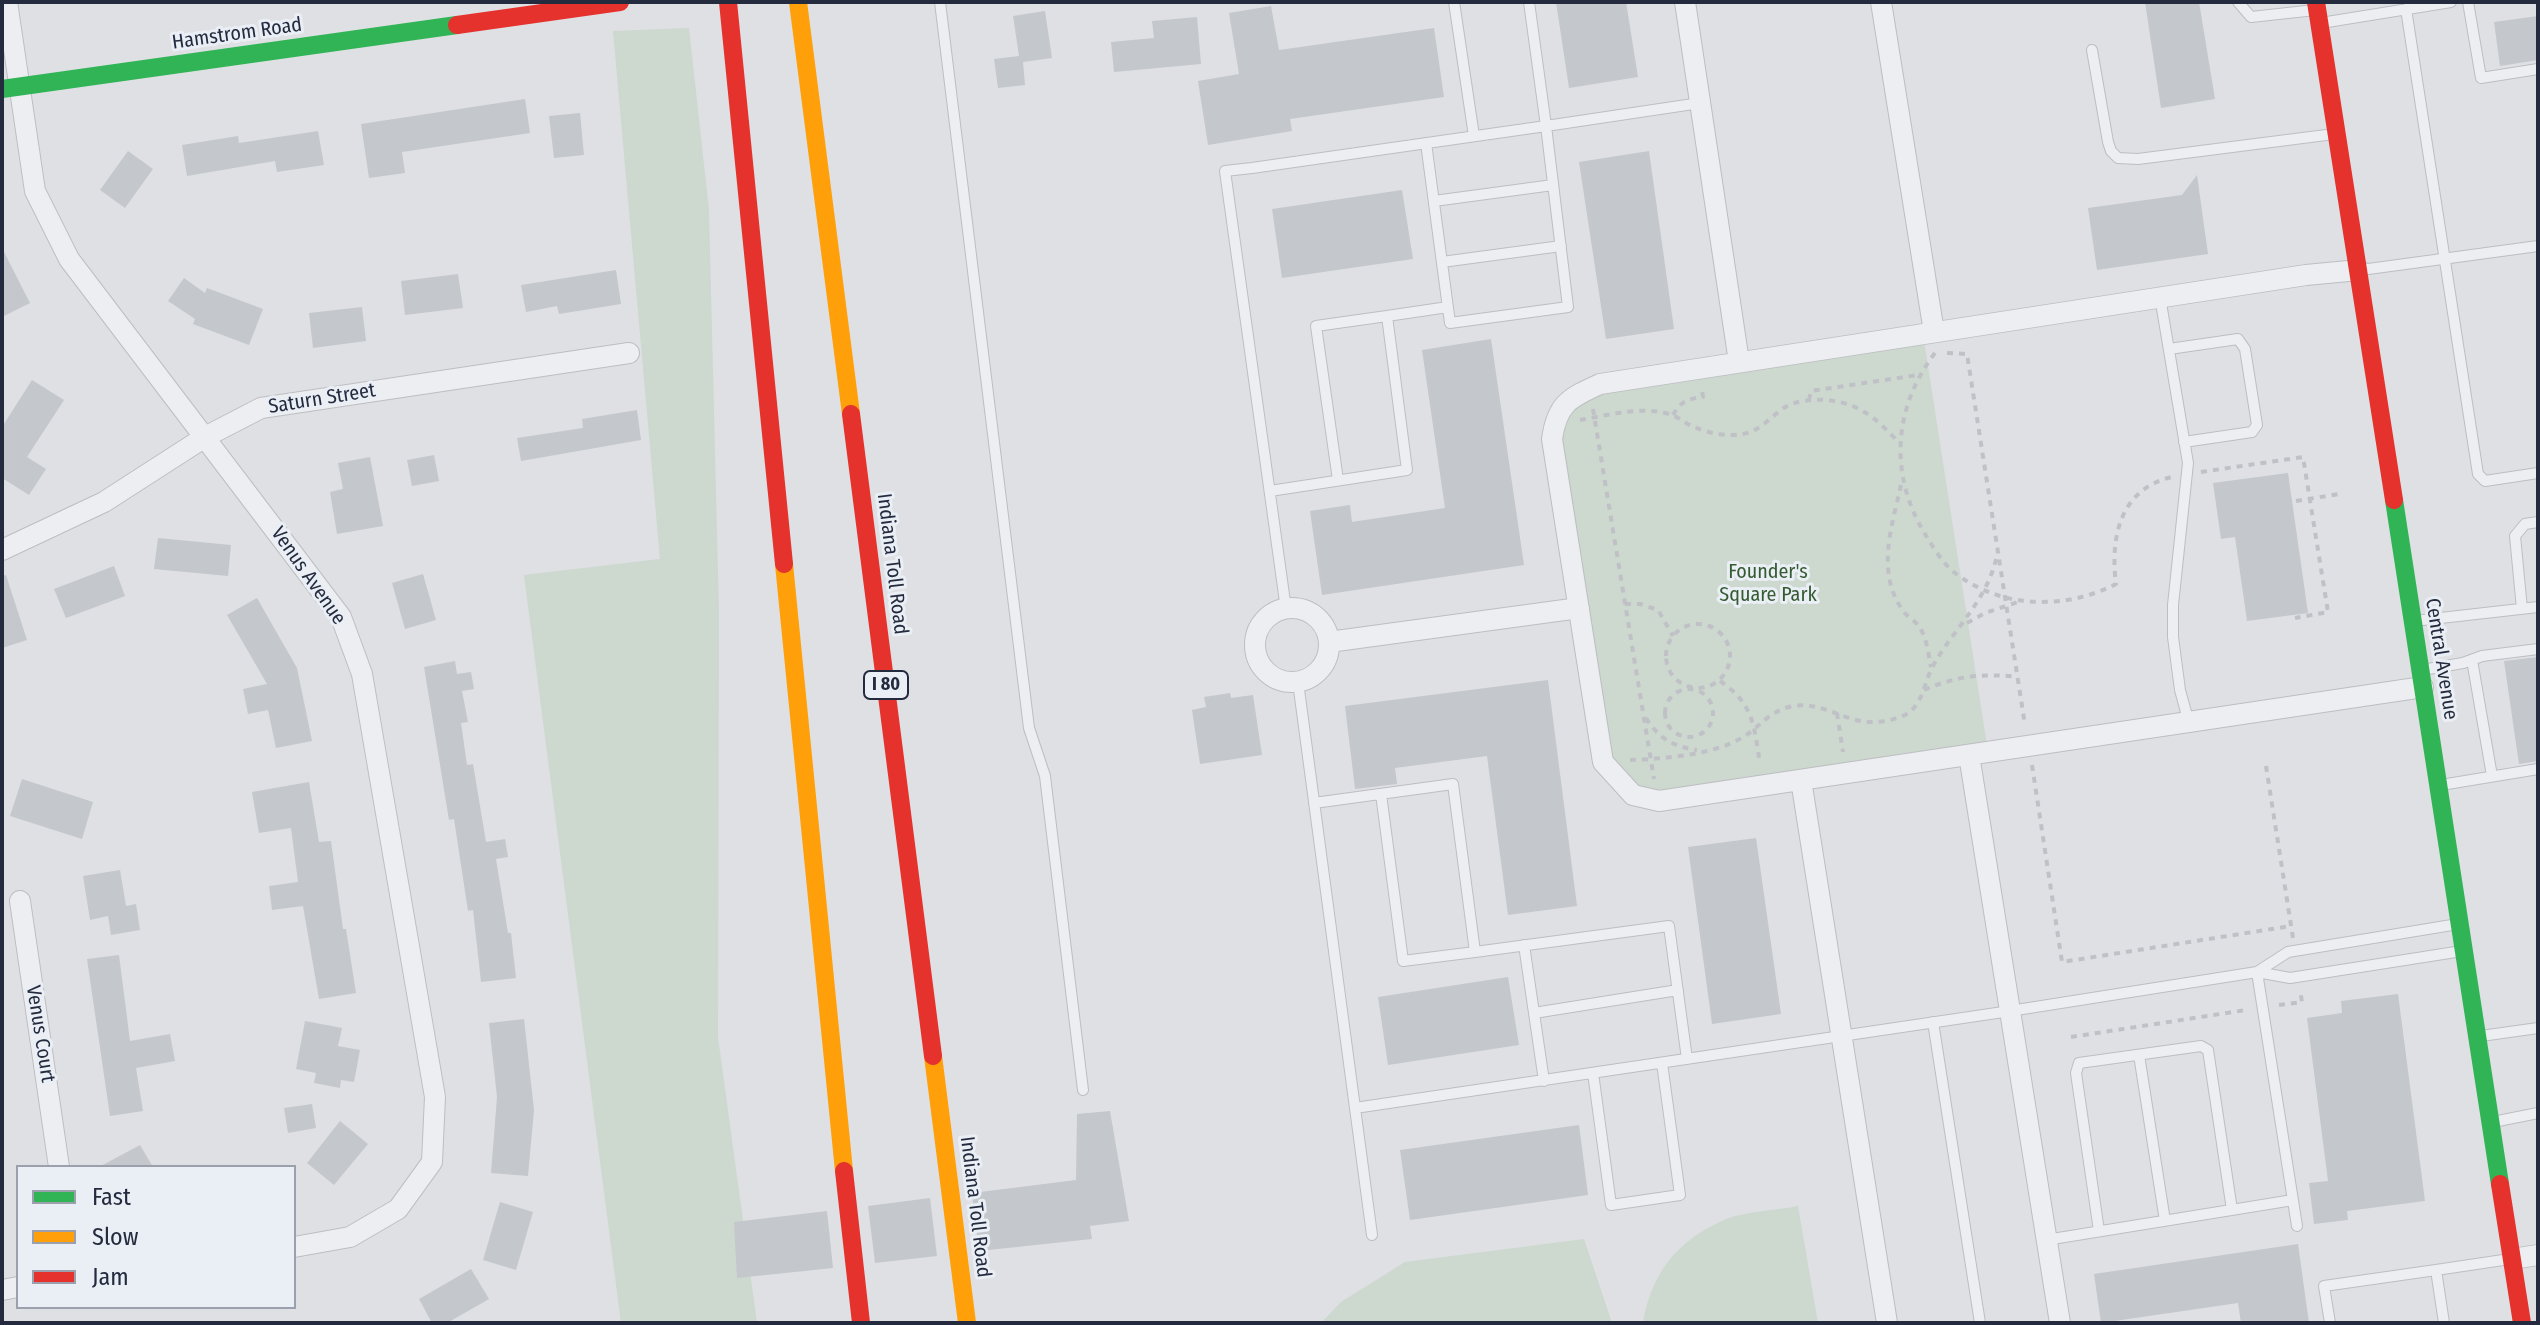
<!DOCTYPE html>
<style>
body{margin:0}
#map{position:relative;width:2540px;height:1325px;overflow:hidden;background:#dee0e4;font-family:"Fira Sans Condensed",sans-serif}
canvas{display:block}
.frame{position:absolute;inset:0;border:4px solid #242b3e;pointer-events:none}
.legend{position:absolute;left:16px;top:1165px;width:280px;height:144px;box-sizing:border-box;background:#eaeef5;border:2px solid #9ba0ac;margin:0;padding:10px 14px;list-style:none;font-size:24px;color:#242b3e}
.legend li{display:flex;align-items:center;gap:16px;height:40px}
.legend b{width:40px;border:2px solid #9ba0ac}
</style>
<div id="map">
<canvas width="2540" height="1325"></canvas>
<div class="frame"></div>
<ul class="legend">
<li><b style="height:10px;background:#30b455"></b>Fast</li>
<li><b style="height:10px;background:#ff9f0a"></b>Slow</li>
<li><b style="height:10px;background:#e5322d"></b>Jam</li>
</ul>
</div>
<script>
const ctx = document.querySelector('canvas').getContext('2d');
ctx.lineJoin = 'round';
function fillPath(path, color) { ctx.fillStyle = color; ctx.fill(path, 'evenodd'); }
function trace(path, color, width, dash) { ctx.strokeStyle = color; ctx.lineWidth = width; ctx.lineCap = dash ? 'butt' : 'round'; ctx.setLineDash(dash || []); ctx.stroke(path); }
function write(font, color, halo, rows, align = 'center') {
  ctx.font = font + ' "Fira Sans Condensed",sans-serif'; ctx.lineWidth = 6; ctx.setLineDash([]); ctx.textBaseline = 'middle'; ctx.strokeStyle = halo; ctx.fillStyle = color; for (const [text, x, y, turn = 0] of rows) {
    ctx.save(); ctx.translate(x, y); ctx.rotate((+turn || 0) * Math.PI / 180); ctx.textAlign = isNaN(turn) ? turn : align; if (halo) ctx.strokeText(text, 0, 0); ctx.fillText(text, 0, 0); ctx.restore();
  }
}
const green = new Path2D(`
 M 689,28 L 709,210 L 719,613 L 718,1037 L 757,1323 L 621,1323 L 524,575 L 660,559 L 613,31 Z
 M 1923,334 L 1988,752 L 1659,801 L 1615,777 L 1555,420 L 1571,398 Z
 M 1798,1206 L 1818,1323 L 1643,1323 C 1651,1273 1678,1240 1724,1220 C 1742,1212 1778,1210 1798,1206 Z
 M 1584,1239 L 1612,1323 L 1321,1323 L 1341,1302 L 1405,1262 Z`);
const building = new Path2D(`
 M 1556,2 L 1626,2 L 1638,77 L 1569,88 Z
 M 2145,2 L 2199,2 L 2215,99 L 2161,108 Z
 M 1271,6 L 1279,50 L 1434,28 L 1444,97 L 1290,119 L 1292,131 L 1208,145 L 1198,81 L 1239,74 L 1229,13 Z
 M 1045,11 L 1052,58 L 1023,62 L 1025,85 L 998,88 L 994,59 L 1019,56 L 1013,16 Z
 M 2538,16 L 2538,60 L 2500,66 L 2494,22 Z
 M 1197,17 L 1201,64 L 1114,72 L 1111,42 L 1154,38 L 1152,21 Z
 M 525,99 L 530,133 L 402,152 L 405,173 L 369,178 L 361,124 Z
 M 580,113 L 584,155 L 554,158 L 549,116 Z
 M 318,131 L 324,165 L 277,172 L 275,161 L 187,176 L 182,145 L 238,136 L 239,143 Z
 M 128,151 L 153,169 L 125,208 L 100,190 Z
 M 1649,151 L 1674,329 L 1606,339 L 1579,162 Z
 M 2197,175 L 2208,254 L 2097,270 L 2088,208 L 2182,195 Z
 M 1402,190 L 1413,259 L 1282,278 L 1272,209 Z
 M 2,248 L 30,303 L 2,317 Z
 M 616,270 L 621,304 L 559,314 L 557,306 L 526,312 L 521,285 Z
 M 458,274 L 463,308 L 405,315 L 401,281 Z
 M 184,278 L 205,293 L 207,288 L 263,309 L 249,345 L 193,324 L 195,319 L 168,301 Z
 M 362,307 L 366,341 L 313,348 L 309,313 Z
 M 1491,339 L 1524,565 L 1322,595 L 1310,511 L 1350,505 L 1352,522 L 1445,508 L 1422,350 Z
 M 32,380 L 64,400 L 27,457 L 46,469 L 29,495 L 2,478 L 2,427 Z
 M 637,410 L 641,440 L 521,461 L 517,438 L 583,428 L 582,419 Z
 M 434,455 L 439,481 L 412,486 L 407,460 Z
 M 370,457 L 383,526 L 337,534 L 330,492 L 343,489 L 338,463 Z
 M 2288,473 L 2308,613 L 2247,621 L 2235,537 L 2221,539 L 2213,483 Z
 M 158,538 L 231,545 L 228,576 L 154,569 Z
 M 114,566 L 125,596 L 66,618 L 54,589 Z
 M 423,574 L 436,620 L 405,629 L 392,583 Z
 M 6,575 L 27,640 L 2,648 L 2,576 Z
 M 257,598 L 297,668 L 312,741 L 276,748 L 268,710 L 248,714 L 243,689 L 267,684 L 227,615 Z
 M 2538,657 L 2538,761 L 2519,764 L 2504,661 Z
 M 455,661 L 457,674 L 471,672 L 474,689 L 462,691 L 468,722 L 461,723 L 467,765 L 473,764 L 486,842 L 505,839 L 508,857 L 496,859 L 508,933 L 511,933 L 516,978 L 481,982 L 473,910 L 468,911 L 454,819 L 449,820 L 424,667 Z
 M 1548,680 L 1577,906 L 1508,915 L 1487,756 L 1395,768 L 1397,784 L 1355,789 L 1345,706 Z
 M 1230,693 L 1231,698 L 1253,695 L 1262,755 L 1200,764 L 1192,710 L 1206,707 L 1204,697 Z
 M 22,779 L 93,802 L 82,839 L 10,816 Z
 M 309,782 L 319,842 L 331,841 L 343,929 L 346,929 L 356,993 L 319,999 L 303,906 L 272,910 L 269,886 L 298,882 L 291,828 L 259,833 L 252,792 Z
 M 1756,838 L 1781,1014 L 1712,1024 L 1688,847 Z
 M 120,870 L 126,906 L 136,904 L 140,930 L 111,935 L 108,916 L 90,920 L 83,876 Z
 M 119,955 L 130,1041 L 170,1034 L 175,1061 L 136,1068 L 143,1111 L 110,1116 L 87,959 Z
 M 1508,977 L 1519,1045 L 1388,1065 L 1378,997 Z
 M 2398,994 L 2425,1201 L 2347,1211 L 2348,1220 L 2314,1224 L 2309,1183 L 2328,1181 L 2307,1018 L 2342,1013 L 2341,1001 Z
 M 524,1019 L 534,1110 L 528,1176 L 491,1173 L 497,1097 L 489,1023 Z
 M 305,1021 L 342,1028 L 338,1046 L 360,1050 L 354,1082 L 341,1080 L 340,1088 L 314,1083 L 316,1073 L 296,1069 Z
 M 312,1104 L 316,1128 L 288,1133 L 284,1108 Z
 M 1110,1111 L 1129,1221 L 1090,1226 L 1092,1239 L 979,1251 L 972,1193 L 1076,1180 L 1077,1114 Z
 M 340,1121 L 368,1144 L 334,1185 L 307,1163 Z
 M 1579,1125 L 1588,1195 L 1410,1220 L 1400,1150 Z
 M 140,1145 L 153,1167 L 99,1167 Z
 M 930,1198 L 937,1256 L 875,1263 L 868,1206 Z
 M 500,1202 L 533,1212 L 516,1270 L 483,1260 Z
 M 827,1211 L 833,1268 L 737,1278 L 734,1222 Z
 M 2298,1244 L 2309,1323 L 2241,1323 L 2238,1303 L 2101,1323 L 2094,1274 Z
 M 471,1269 L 489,1299 L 447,1323 L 432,1323 L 419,1299 Z`);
const path = new Path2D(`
 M 1935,353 C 1893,408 1889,475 1925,534 C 1933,547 1943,564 1955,573 C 2002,609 2065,610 2116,584 C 2110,537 2120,489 2172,477
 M 1947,353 L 1967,354 L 2025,725
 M 1809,400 L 1811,391 L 1918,375
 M 1593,409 L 1654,779
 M 1673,415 C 1681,401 1687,399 1703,397 L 1702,390
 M 1580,420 C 1610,415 1643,405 1672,415 C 1680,418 1686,424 1694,427 C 1708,433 1727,437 1743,434 C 1762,431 1773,413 1789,405 C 1811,396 1841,399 1861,410 C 1876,418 1888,431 1899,443
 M 2201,472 L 2303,457 L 2328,612 L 2295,618
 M 1901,485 C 1892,526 1875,574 1904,612 C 1908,617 1914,620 1918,625 C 1927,637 1928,653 1931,667
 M 2296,501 L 2339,494
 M 1625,604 L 1640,604 L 1658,610 L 1673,636
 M 1967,623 L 1985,613 L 2021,601
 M1666 656a32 32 0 1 1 64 0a32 32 0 1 1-64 0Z
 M 1720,681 C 1754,704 1754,726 1760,764
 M1665 713a24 24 0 1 1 48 0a24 24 0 1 1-48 0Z
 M 1924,690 C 1956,676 1983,673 2018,677
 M 1837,713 L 1843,752
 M 1646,718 C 1658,738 1674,747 1697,750
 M 1630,760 C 1663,759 1709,755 1738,740 C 1758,730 1766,713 1789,707 C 1820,699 1842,722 1872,722 C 1885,722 1902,719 1912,710 C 1924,698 1925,680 1933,666 C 1954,628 1988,600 1997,555
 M 2032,765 L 2062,962 L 2291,926
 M 2266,766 L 2293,938
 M 2279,1005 L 2302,1002 L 2300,990
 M 2071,1037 L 2246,1010`);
const lane = new Path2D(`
 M 940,2 L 1029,728 L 1045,776 L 1083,1090
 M 1454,2 L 1474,136
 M 1529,2 L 1546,126 L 1700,103
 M 2238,2 L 2251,17 L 2315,10
 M 2468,2 L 2481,78 L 2538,69
 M 2406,9 L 2478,474 L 2485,481 L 2538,473
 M 2321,23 L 2451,2
 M 2092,50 L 2108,142 L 2111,151 L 2118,158 L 2138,159 L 2334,134
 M 1434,201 L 1553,185
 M 1442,262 L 1561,246
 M 2361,270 L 2538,246
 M 2160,297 L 2188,463 L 2173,605 L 2173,637 L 2180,690 L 2189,723
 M 1387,316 L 1448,307
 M 2169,349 L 2238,339 L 2245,349 L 2257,425 L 2252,432 L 2184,442
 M 1270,491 L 1407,470 L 1387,316 L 1316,326 L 1338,480
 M 1286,609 L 1225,171 L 1252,168 L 1546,126 L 1568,307 L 1450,323 L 1426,143
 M 2522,609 L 2515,536 L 2525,524 L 2538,522
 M 2414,621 L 2538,607
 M 2472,660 L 2492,776
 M 2422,670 L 2463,663 L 2482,656 L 2538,649
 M 1298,682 L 1355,1108 L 2010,1011 L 2257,972 L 2297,1226
 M 2441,785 L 2538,769
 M 1381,794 L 1403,961 L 1475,952
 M 1314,803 L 1453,784 L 1475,952 L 1669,926 L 1687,1059
 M 2458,924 L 2288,952 L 2257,972 L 2290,978 L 2462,951
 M 1524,945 L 1544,1081
 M 1534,1013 L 1678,990
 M 1933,1022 L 1980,1323
 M 2481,1036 L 2538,1028
 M 2139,1055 L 2165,1221
 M 1593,1073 L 1611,1205 L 1680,1195 L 1662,1063
 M 1355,1108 L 1372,1235
 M 2493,1122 L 2538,1113
 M 2099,1231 L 2076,1073 L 2079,1063 L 2201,1046 L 2208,1050 L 2232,1210
 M 2046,1240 L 2293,1200
 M 2330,1323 L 2324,1286 L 2436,1270
 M 2444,1323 L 2436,1270 L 2510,1259`);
const street = new Path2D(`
 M 7,2 L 35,191 L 69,259 L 341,617 L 362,674 L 435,1097 L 432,1162 L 398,1209 L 350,1237 L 294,1247
 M 1685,2 L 1739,362
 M 1881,2 L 1934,332
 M 2359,270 L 2306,275 L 1600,384 C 1569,398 1557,404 1552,439 L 1603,762 L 1633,795 L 1659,801 L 2423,687
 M 2,550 L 104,502 L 205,437 L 261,408 L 629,353
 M1255 645a37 37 0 1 1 74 0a37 37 0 1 1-74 0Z
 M 1329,642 L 1579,608
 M 1969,755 L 2060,1323
 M 1801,780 L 1887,1323
 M 20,901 L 59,1167
 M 2512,1259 L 2538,1255
 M 2,1290 L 18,1287`);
const fast = new Path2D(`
 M 2,89 L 457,25
 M 2394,500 L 2500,1184`);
const slow = new Path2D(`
 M 798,2 L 851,414
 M 784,564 L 844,1171
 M 933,1056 L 967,1323`);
const jam = new Path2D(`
 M 728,2 L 784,564
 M 2316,2 L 2394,500
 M 457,25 L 620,2
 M 851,414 L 933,1056
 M 844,1171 L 861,1323
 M 2500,1184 L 2522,1323`);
const shields = [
 [886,685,44]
];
const shieldNames = [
 ["I 80",886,685]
];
const streetNames = [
 ["Hamstrom Road",237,34,-8],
 ["Saturn Street",322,399,-9],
 ["Indiana Toll Road",892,564,83],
 ["Venus Avenue",308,576,55],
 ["Central Avenue",2441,659,81],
 ["Venus Court",40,1034,81],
 ["Indiana Toll Road",975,1207,83]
];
const parkNames = [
 ["Founder's",1768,572],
 ["Square Park",1768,595]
];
fillPath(green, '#cdd8ce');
fillPath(building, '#c4c7cb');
trace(lane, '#bcbec2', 12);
trace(street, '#bcbec2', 22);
trace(path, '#c0c1c7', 4, [6, 6]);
trace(lane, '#edeef1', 10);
trace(street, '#edeef1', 20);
trace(fast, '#30b455', 18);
trace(slow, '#ff9f0a', 18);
trace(jam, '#e5322d', 18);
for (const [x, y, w] of shields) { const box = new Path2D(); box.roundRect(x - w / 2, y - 14, w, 28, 6); ctx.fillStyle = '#eaeef5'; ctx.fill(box); trace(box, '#242b3e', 2); }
write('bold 18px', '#242b3e', null, shieldNames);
write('20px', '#242b3e', '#eaeef5', streetNames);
write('20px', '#355b31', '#eaeef5', parkNames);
</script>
